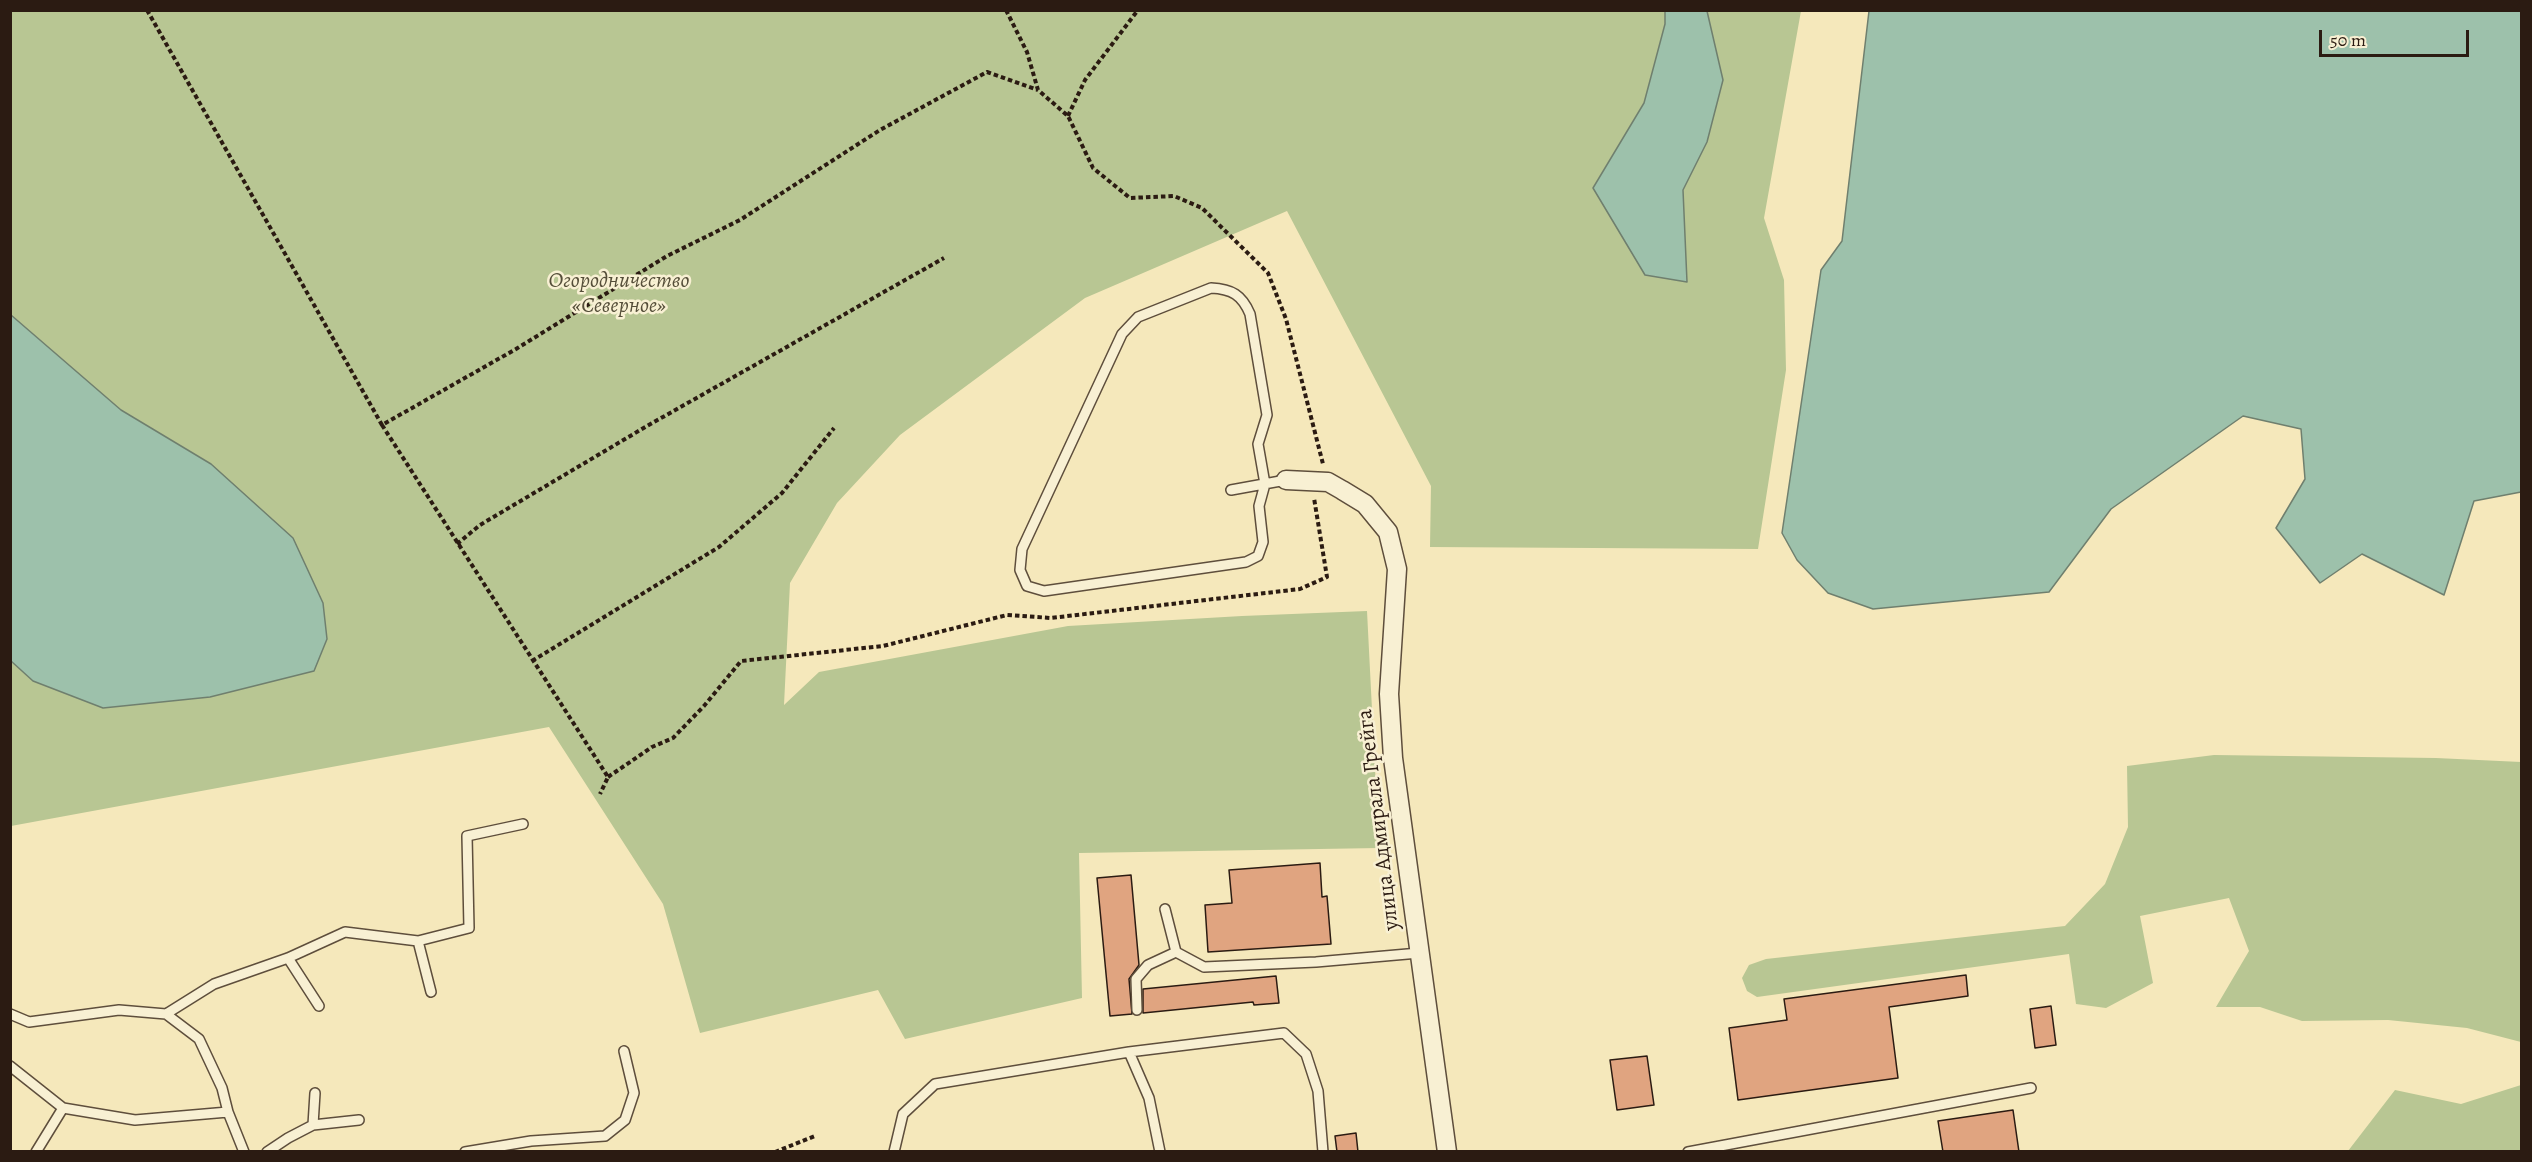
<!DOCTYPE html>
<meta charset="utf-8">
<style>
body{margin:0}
#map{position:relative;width:2532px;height:1162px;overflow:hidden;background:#f5e8bb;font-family:Alegreya,serif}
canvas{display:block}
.frame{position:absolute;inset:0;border:12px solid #2b1b12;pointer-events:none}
.scale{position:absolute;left:2319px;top:30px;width:150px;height:27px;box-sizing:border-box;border:3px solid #2b1b12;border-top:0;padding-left:8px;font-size:18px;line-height:21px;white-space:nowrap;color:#2b1b12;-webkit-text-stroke:4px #f8f0d3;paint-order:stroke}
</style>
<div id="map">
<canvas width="2532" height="1162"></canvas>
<div class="frame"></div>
<div class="scale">50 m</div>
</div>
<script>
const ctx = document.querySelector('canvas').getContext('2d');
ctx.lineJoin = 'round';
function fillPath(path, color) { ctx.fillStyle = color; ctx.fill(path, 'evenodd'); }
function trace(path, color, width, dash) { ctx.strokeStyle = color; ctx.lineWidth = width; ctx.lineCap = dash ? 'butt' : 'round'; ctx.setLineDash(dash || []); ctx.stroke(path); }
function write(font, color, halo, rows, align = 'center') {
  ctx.font = font + ' Alegreya,serif'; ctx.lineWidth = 5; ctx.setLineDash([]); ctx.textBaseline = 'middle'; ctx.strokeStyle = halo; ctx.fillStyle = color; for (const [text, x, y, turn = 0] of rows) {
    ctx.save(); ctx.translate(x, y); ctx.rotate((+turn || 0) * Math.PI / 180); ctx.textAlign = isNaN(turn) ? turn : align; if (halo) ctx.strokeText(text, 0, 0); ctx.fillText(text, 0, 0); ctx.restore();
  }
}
const green = new Path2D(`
 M 11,11 L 1665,11 L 1665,24 L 1644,103 L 1593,188 L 1686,281 L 1683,190 L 1707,142 L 1707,11 L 1801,11 L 1764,218 L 1784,280 L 1786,370 L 1758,549 L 1430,547 L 1431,486 L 1287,211 L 1085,298 L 900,435 L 837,503 L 790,583 L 784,705 L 819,672 L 1068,626 L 1242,616 L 1367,611 L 1379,848 L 1079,853 L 1082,998 L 905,1039 L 878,990 L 700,1033 L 663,904 L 549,727 L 11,826 L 11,661 L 33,681 L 103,708 L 210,697 L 313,671 L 327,639 L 211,464 L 121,410 L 11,315 Z
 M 2214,755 L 2436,758 L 2521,762 L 2521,1042 L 2467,1028 L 2388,1020 L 2302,1021 L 2260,1007 L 2216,1007 L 2249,951 L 2229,898 L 2140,916 L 2153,983 L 2106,1008 L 2076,1004 L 2069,954 L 1757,997 L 1747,991 L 1742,978 L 1749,965 L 1766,959 L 2065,926 L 2105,884 L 2128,827 L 2127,766 Z
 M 2521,1085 L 2521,1151 L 2348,1151 L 2395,1090 L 2461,1104 Z`);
const water = new Path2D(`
 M 1665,11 L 1707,11 L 1723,80 L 1707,142 L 1683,190 L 1687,282 L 1645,275 L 1593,188 L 1644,103 L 1665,24 Z
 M 1869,11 L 2521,11 L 2521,492 L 2474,501 L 2444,595 L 2362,554 L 2320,583 L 2276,528 L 2305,479 L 2301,429 L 2243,416 L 2111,509 L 2049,592 L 1873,609 L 1828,593 L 1797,560 L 1782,533 L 1821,270 L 1842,241 Z
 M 11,315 L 121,410 L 211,464 L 293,538 L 323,603 L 327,639 L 314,671 L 210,697 L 103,708 L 33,681 L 11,661 Z`);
const building = new Path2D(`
 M 1320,863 L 1322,897 L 1327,896 L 1331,944 L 1208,952 L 1205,905 L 1232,903 L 1229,870 Z
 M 1131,875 L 1139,965 L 1129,979 L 1132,1014 L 1110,1016 L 1097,878 Z
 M 1966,975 L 1968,996 L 1889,1007 L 1898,1078 L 1738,1100 L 1729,1028 L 1787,1020 L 1784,999 Z
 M 1276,976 L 1279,1003 L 1254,1005 L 1253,1002 L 1143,1013 L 1143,989 Z
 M 2051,1006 L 2056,1045 L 2035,1048 L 2030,1009 Z
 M 1647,1056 L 1654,1105 L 1617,1110 L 1610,1060 Z
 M 2013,1110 L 2019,1152 L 1943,1152 L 1938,1121 Z
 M 1356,1133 L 1358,1152 L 1337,1152 L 1335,1136 Z`);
const path = new Path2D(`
 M 147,10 L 382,425 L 516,349 L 667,256 L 740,220 L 880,130 L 987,72 L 1038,90
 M 1006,10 L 1027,52 L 1038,90 L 1068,116 L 1093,168 L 1130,198 L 1174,196 L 1202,208 L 1268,273 L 1286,319 L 1323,464
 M 1068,116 L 1085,80 L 1138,10
 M 382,425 L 608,777 L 600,794
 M 457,544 L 480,525 L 647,426 L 944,258
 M 532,661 L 719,547 L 782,493 L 834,428
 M 608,777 L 652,747 L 673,738 L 704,706 L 741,661 L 883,646 L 1007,615 L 1051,618 L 1300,589 L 1327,577 L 1314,498
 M 775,1152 L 815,1136`);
const lane = new Path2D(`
 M 1211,288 C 1232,289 1242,295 1250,314 L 1267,415 L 1258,444 L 1265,484 L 1259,506 L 1263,542 L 1258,556 L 1246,562 L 1044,591 L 1027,586 L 1020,570 L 1022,549 L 1122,334 L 1138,317 Z
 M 1231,490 L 1286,480
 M 1165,909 L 1176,952 L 1204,967 L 1316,962 L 1419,953
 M 418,941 L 431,992
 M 288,958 L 319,1006
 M 1137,1010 L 1136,979 L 1148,965 L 1176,952
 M 10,1014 L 29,1022 L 119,1010 L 166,1014 L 199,1039 L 222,1088 L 228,1112 L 244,1152
 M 166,1014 L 214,984 L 288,958 L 345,932 L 418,941 L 469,928 L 467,836 L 523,824
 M 1129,1052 L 1149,1098 L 1160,1152
 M 10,1066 L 63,1108
 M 313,1125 L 315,1093
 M 36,1152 L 63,1108 L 135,1120 L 228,1112
 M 267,1152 L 288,1138 L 313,1125 L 359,1120
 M 465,1152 L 531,1141 L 605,1136 L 625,1120 L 634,1093 L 624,1051
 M 894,1152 L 903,1114 L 935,1084 L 1129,1052 L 1284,1033 L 1306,1054 L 1318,1091 L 1323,1152
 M 1688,1152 L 2031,1088`);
const street = new Path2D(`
 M 1286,480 L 1328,482 L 1342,490 L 1365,504 L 1388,532 L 1397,569 L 1389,694 L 1393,758 L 1447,1152`);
const parkNames = [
 ["Огородничество",619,282],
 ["«Северное»",619,307]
];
const streetNames = [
 ["улица Адмирала Грейга",1379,820,-97]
];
fillPath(green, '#b8c693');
fillPath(water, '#9dc1ab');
trace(water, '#6f7f6e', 1.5);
fillPath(building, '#e0a480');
trace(building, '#2b1b12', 1.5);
trace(lane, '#5e4e3c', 12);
trace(street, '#5e4e3c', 21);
trace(path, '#2b1b12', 4, [4.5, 3]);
trace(lane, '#f8f0d3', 9);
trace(street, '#f8f0d3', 18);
write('italic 22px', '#554e39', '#f8f0d3', parkNames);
write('22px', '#2b1b12', '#f8f0d3', streetNames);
</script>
